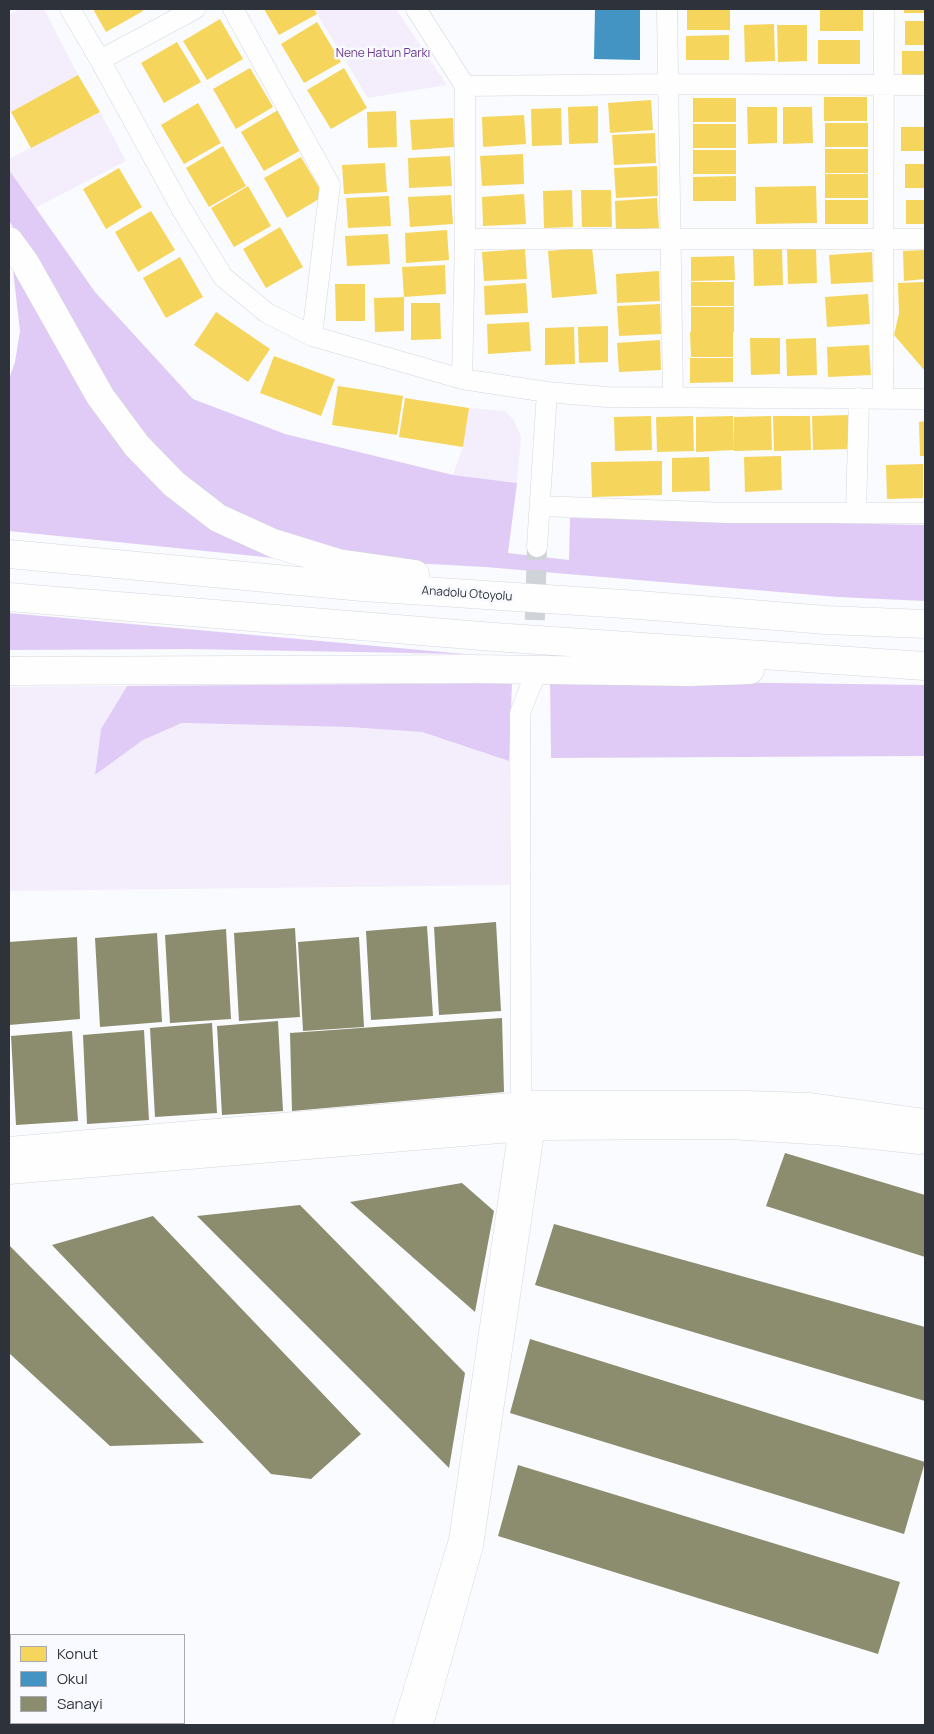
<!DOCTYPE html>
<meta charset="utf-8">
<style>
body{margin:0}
#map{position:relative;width:934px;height:1734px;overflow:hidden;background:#f9fbfe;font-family:Manrope,sans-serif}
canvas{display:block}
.frame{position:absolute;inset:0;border:10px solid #2e323b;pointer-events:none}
.legend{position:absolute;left:10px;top:1634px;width:175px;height:90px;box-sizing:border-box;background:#f8faff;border:1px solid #a7aab1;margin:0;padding:6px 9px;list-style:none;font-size:15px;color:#2e323b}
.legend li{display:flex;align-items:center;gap:10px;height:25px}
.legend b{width:25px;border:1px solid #a7aab1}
</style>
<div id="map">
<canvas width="934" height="1734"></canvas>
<div class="frame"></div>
<ul class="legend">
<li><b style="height:14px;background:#f6d55c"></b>Konut</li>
<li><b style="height:14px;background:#4393c3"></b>Okul</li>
<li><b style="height:14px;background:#8c8c6e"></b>Sanayi</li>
</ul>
</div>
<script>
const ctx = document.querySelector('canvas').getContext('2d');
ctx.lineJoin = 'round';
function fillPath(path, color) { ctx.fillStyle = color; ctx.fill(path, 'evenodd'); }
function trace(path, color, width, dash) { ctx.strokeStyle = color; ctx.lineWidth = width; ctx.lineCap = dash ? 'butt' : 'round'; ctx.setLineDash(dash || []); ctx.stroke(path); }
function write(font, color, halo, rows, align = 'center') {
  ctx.font = font + ' Manrope,sans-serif'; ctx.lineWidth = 5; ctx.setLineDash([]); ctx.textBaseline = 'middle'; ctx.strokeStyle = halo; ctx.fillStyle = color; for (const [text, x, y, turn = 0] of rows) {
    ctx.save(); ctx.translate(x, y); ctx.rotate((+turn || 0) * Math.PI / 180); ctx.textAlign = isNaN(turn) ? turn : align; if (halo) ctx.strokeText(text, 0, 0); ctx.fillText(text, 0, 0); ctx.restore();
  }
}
const green = new Path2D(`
 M 20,9 L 44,9 L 78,75 L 9,113 L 9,15 Z
 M 314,9 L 396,9 L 447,85 L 368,98 Z
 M 100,112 L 126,161 L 35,208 L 9,170 L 9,159 Z
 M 469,408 L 505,411 L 514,420 L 521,437 L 517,483 L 453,475 L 463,447 Z
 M 127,686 L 101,729 L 95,775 L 143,740 L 182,723 L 348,727 L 422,732 L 509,761 L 510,885 L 9,891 L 9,687 Z`);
const forest = new Path2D(`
 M 9,170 L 95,292 L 193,399 L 285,434 L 453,475 L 517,483 L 508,553 L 569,560 L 570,518 L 925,525 L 925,601 L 838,597 L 485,567 L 412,563 L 339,551 L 256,525 L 187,483 L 123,415 L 32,255 L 9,221 Z
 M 13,270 L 46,319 L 232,537 L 274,558 L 9,531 L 9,379 L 15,362 L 20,331 Z
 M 9,613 L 465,654 L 190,649 L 9,650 Z
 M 550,680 L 925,685 L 925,756 L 551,758 Z
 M 512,683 L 509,761 L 422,732 L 348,727 L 182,723 L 143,740 L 95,775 L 101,729 L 127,686 Z`);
const homes = new Path2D(`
 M 93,9 L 142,9 L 143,11 L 106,32 Z
 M 264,9 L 314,9 L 317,14 L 279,35 Z
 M 687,9 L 730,9 L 730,30 L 687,30 Z
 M 820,9 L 863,9 L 863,31 L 820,31 Z
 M 904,9 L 925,9 L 925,13 L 904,13 Z
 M 220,19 L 243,59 L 207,80 L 183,41 Z
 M 905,21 L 925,21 L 925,45 L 905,45 Z
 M 317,22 L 341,62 L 304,83 L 281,44 Z
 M 774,24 L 775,61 L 745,62 L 744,25 Z
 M 777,25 L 807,25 L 807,61 L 778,62 Z
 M 729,35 L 729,60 L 686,60 L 686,36 Z
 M 818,40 L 860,40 L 860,64 L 818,64 Z
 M 177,42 L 201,82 L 164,103 L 141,63 Z
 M 902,51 L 925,51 L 925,75 L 902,75 Z
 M 250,68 L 273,107 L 236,129 L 213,89 Z
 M 344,68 L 367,108 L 331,129 L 307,90 Z
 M 78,75 L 100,112 L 31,148 L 11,112 Z
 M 824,97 L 867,97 L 867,121 L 824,121 Z
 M 693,98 L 736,98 L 736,122 L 693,122 Z
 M 651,100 L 653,130 L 610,133 L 608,103 Z
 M 198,103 L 221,143 L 184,164 L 161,125 Z
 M 598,106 L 598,143 L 569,144 L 568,107 Z
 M 747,107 L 777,107 L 777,143 L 748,144 Z
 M 783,107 L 812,107 L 813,143 L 783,144 Z
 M 561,108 L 562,145 L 532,146 L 531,109 Z
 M 278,110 L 301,150 L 264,171 L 241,132 Z
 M 396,111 L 397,147 L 368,148 L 367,112 Z
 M 524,115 L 526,144 L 483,147 L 482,117 Z
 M 453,118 L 454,147 L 412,150 L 410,120 Z
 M 825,123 L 868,123 L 868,147 L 825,147 Z
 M 693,124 L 736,124 L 736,148 L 693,148 Z
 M 901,127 L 925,127 L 925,151 L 901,151 Z
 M 655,133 L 656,163 L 614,165 L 612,135 Z
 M 223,146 L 246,186 L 209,207 L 186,168 Z
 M 825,149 L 868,149 L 868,173 L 825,173 Z
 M 693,150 L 736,150 L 736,174 L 693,174 Z
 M 523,154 L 524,184 L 482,186 L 480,156 Z
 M 450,156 L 452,186 L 409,188 L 408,158 Z
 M 301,157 L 324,196 L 287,218 L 264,178 Z
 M 385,163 L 387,192 L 344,194 L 342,165 Z
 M 905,164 L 925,164 L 925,188 L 905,188 Z
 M 657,166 L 658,196 L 616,198 L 614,168 Z
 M 119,168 L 142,207 L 106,229 L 83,189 Z
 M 825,174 L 868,174 L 868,198 L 825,198 Z
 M 736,176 L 736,201 L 693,201 L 693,177 Z
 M 248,186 L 271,226 L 234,247 L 211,208 Z
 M 816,186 L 817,223 L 756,224 L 755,187 Z
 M 572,190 L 573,227 L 544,228 L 543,191 Z
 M 581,190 L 611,190 L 612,227 L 582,227 Z
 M 524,194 L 526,224 L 483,226 L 482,197 Z
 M 451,195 L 453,224 L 410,227 L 408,197 Z
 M 389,196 L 391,226 L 348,228 L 346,198 Z
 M 657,198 L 659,228 L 616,230 L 615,201 Z
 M 825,200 L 868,200 L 868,224 L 825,224 Z
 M 906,200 L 925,200 L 925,224 L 906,224 Z
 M 151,211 L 175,250 L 138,272 L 115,232 Z
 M 280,227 L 303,267 L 266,288 L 243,249 Z
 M 447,230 L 449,260 L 406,263 L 405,233 Z
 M 388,234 L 390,264 L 347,266 L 345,236 Z
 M 592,247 L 597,294 L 552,298 L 548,251 Z
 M 816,247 L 817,283 L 788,284 L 787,248 Z
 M 782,248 L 783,285 L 754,286 L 753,249 Z
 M 525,249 L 527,279 L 484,281 L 482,252 Z
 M 925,250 L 925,279 L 904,281 L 903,251 Z
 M 872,252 L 873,282 L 831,284 L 829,255 Z
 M 734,256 L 735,280 L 691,281 L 691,257 Z
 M 180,257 L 203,297 L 166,318 L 143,278 Z
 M 445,265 L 446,294 L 404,297 L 404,331 L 375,332 L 374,298 L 404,297 L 402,267 Z
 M 659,271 L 660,301 L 617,303 L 616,274 Z
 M 691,282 L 734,282 L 734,306 L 691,306 Z
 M 925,282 L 925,371 L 894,335 L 899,313 L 898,283 Z
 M 526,283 L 528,313 L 485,315 L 484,286 Z
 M 335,284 L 365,284 L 365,321 L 336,321 Z
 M 868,294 L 870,324 L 827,327 L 825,297 Z
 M 411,303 L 440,303 L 441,339 L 411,340 Z
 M 660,304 L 661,334 L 619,336 L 617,306 Z
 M 691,307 L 734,307 L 734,332 L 691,332 Z
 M 216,312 L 270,349 L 248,382 L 194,345 Z
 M 529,322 L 531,351 L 488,354 L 487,324 Z
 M 608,326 L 608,362 L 579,363 L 578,327 Z
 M 574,327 L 575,364 L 545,365 L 545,328 Z
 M 690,332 L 733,332 L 733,357 L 691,357 Z
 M 750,338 L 780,338 L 780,374 L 751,375 Z
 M 816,338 L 817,375 L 787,376 L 786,339 Z
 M 660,340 L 661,370 L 619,372 L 617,343 Z
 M 869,345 L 871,375 L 828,377 L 827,347 Z
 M 274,356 L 335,379 L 321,416 L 260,393 Z
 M 690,358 L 733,358 L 733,382 L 690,383 Z
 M 338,386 L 403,396 L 397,435 L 332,425 Z
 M 405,398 L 469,408 L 463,447 L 399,437 Z
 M 850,415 L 850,449 L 813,450 L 812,416 Z
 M 651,416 L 652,450 L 615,451 L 614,417 Z
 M 693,416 L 694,451 L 657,452 L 656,417 Z
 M 733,416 L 734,450 L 696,452 L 696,417 Z
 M 771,416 L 772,450 L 734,451 L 734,417 Z
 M 773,416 L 810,416 L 811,450 L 774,451 Z
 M 925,421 L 925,456 L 920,456 L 919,422 Z
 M 781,456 L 782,490 L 745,492 L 744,457 Z
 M 709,457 L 710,491 L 672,492 L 672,458 Z
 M 662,461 L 662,495 L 592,497 L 591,462 Z
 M 923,464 L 923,498 L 887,499 L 886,465 Z`);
const schools = new Path2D(`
 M 595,9 L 640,9 L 640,60 L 594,59 Z`);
const industry = new Path2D(`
 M 496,922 L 501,1011 L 439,1015 L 434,927 Z
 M 427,926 L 433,1016 L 371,1020 L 366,931 Z
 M 295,928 L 300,1017 L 239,1021 L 234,933 Z
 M 226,929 L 231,1019 L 170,1023 L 165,935 Z
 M 157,933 L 162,1022 L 100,1027 L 95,938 Z
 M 77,937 L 80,1019 L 9,1025 L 9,942 Z
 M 359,937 L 364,1027 L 303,1031 L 298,942 Z
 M 502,1018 L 504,1092 L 292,1111 L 290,1033 Z
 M 278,1021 L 283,1111 L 222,1115 L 217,1026 Z
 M 212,1023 L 217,1113 L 155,1117 L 150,1028 Z
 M 144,1030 L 149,1120 L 87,1124 L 83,1035 Z
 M 72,1031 L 78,1121 L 16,1125 L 11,1036 Z
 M 785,1153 L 925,1195 L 925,1257 L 766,1206 Z
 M 462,1183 L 494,1211 L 475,1312 L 350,1202 Z
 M 300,1205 L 465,1373 L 449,1468 L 197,1216 Z
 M 153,1216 L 361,1434 L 311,1479 L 271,1474 L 52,1245 Z
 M 554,1224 L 925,1327 L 925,1401 L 535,1285 Z
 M 9,1245 L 204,1443 L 110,1446 L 9,1353 Z
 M 530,1339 L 925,1462 L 904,1534 L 510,1413 Z
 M 518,1465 L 900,1582 L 878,1654 L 498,1536 Z`);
const minorTunnel = new Path2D(`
 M 533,680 L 537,547`);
const minor = new Path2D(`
 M 70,9 L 100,60 L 181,208 L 223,277 L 267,313 L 312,336 L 462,379 L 547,392 L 606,397 L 925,399
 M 233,9 L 330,185 L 312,336
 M 416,9 L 465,86 L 465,239 L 462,379
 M 667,9 L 673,397
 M 100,60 L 195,9
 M 465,86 L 668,84 L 925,85
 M 465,239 L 925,239
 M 883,398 L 884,9
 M 540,506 L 729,513 L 925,513
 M 856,513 L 859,398
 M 537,547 L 547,392
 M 403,1725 L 459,1540 L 519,1127 L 521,1106 L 520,713 L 533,680
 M 423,1725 L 473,1546 L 535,1126 L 535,1114`);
const secondary = new Path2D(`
 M 9,1151 L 535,1105 L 746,1105 L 810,1107 L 925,1123
 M 9,1170 L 535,1126 L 729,1125 L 844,1132 L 920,1140`);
const motorway = new Path2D(`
 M 9,241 L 25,263 L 100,396 L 137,446 L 174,484 L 218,518 L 273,543 L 338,563 L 415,574
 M 9,554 L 363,587 L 639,605 L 826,620 L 925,624
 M 9,597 L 494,637 L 925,666
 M 9,671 L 474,669 L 689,672 L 750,670`);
const parkNames = [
 ["Nene Hatun Parkı",383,54]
];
const streetNames = [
 ["Anadolu Otoyolu",467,594,4]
];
fillPath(green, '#f4eefc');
fillPath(forest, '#e0cbf6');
fillPath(homes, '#f6d55c');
fillPath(schools, '#4393c3');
fillPath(industry, '#8c8c6e');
trace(minorTunnel, '#d0d3d7', 20, [20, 10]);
trace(minor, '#d4d7dd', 21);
trace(secondary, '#d4d7dd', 29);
trace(motorway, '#d4d7dd', 29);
trace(minor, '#fefeff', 20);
trace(secondary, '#fefeff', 28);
trace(motorway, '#fefeff', 28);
write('12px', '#6b3990', '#f8faff', parkNames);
write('12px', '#2e323b', '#f8faff', streetNames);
</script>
